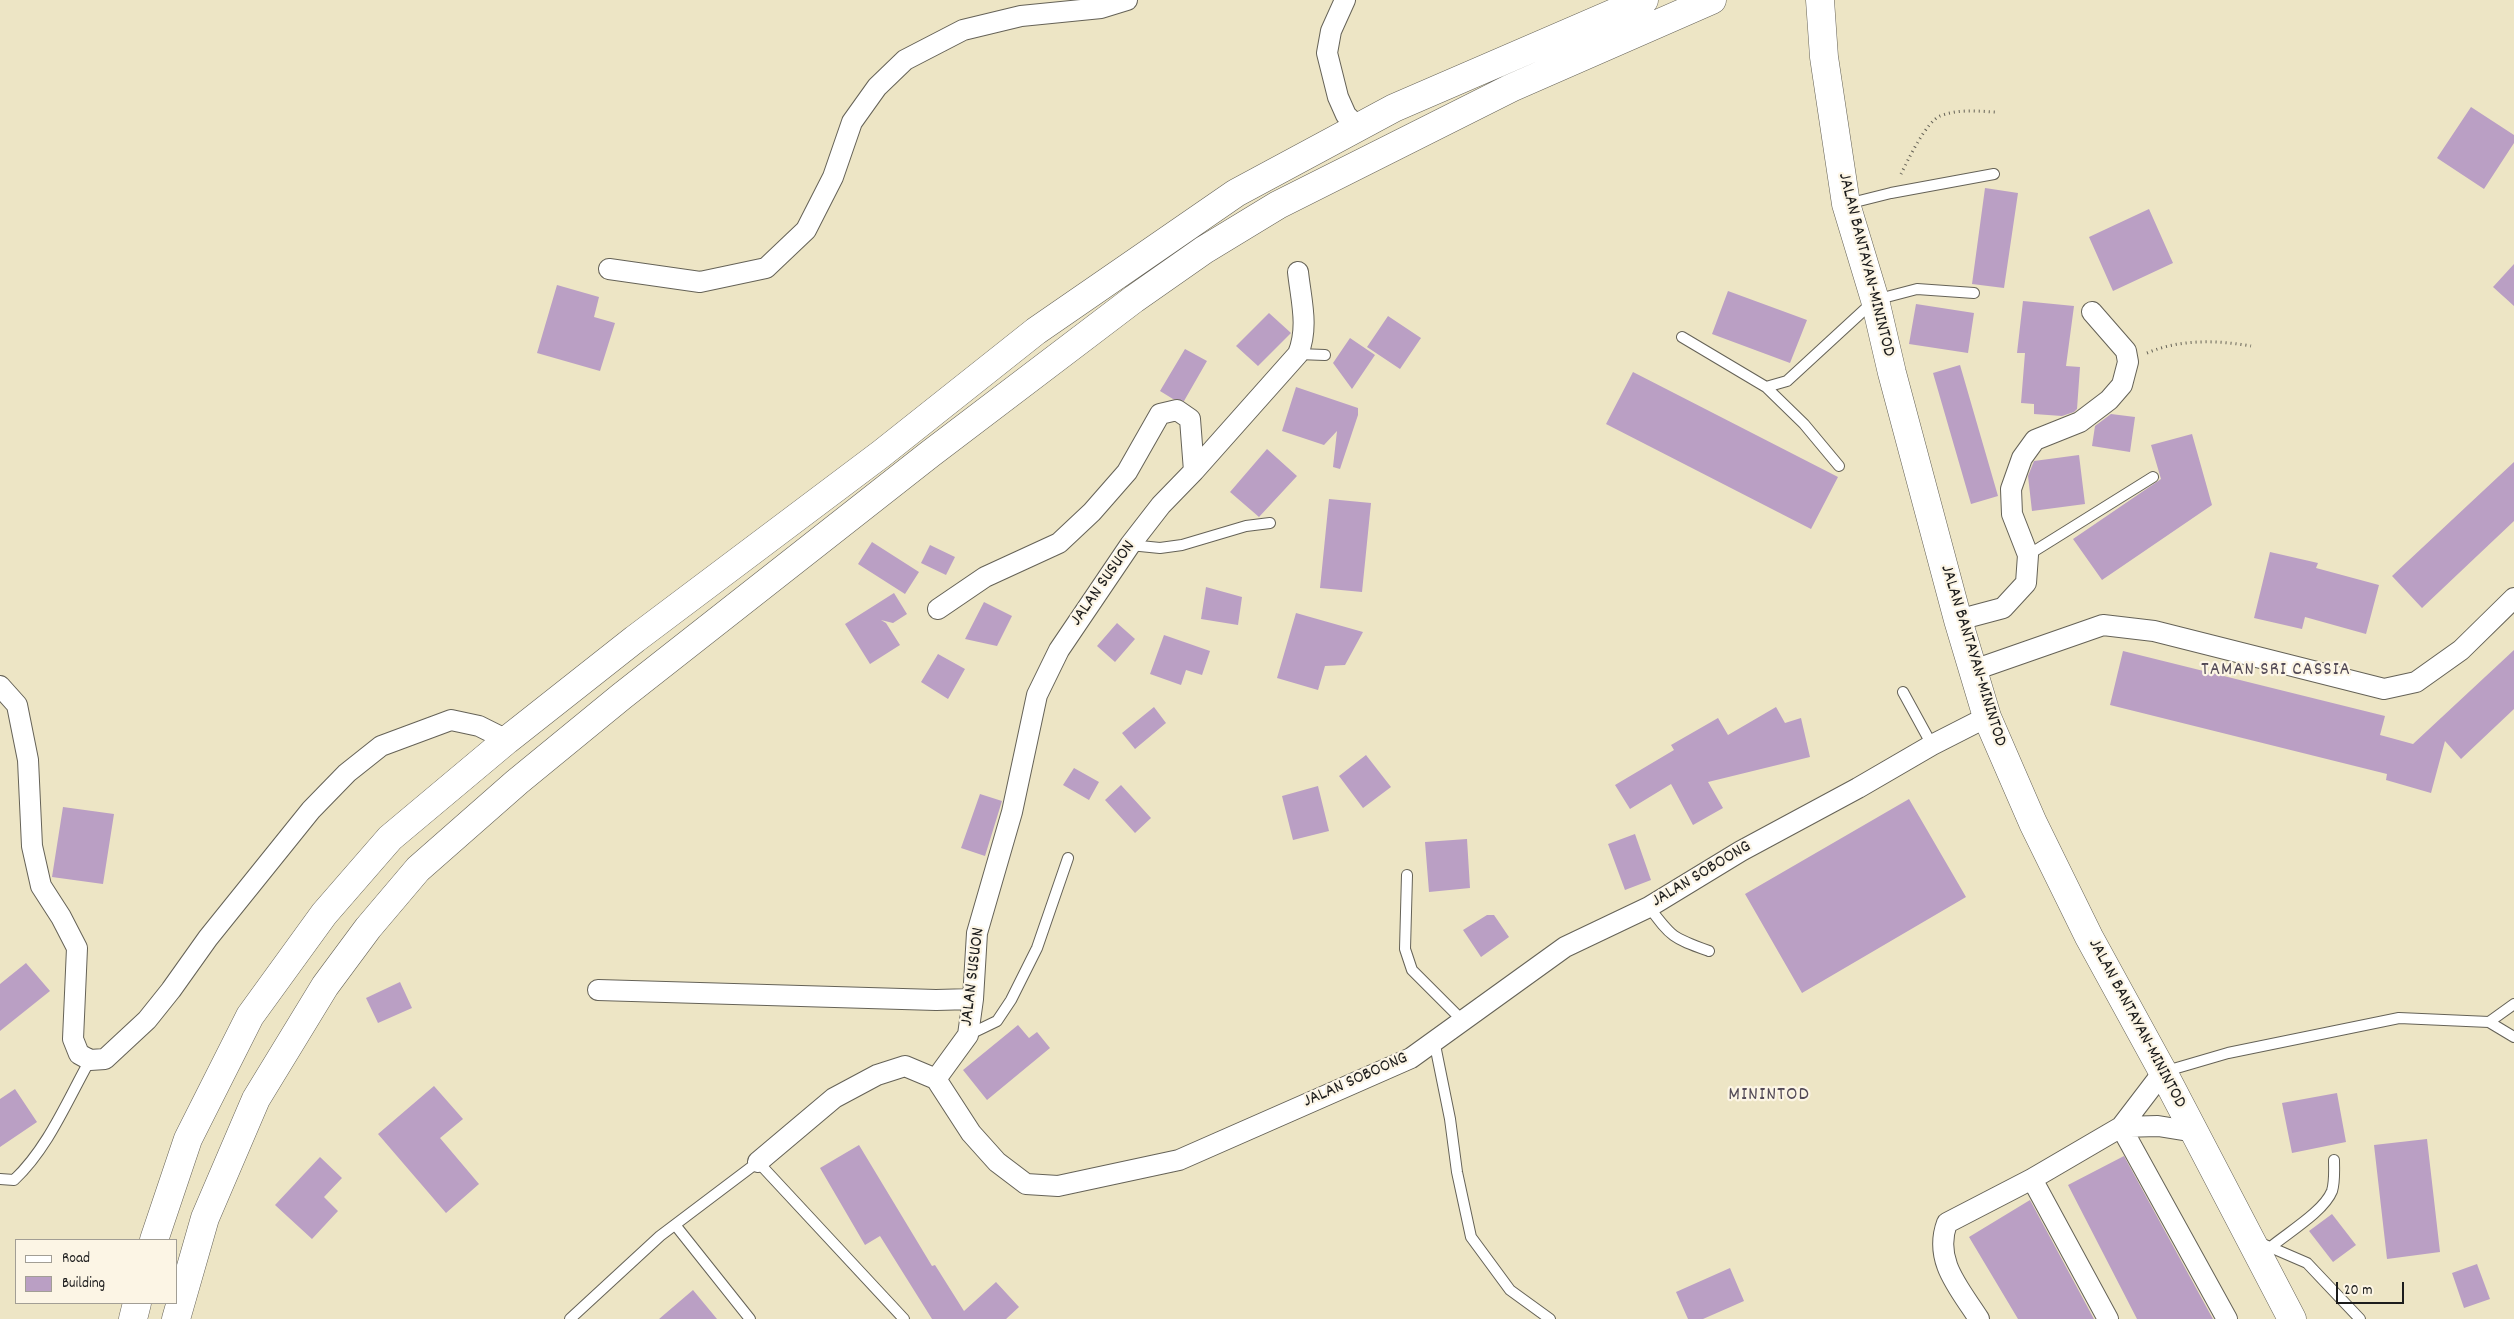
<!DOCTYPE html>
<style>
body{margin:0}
#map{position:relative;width:2514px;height:1319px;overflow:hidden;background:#ede5c5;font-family:Dekko,sans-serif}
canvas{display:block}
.legend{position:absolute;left:15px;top:1239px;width:162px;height:65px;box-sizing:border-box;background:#fcf5e5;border:1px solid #a29e95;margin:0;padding:6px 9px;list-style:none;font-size:15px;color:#1c1c1c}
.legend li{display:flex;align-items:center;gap:10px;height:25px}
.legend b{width:25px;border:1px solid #a29e95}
.scale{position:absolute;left:2336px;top:1282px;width:68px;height:22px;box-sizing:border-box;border:2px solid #1c1c1c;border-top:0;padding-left:6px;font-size:15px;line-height:18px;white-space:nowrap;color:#1c1c1c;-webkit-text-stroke:4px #fcf5e5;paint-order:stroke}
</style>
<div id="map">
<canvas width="2514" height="1319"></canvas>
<ul class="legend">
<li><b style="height:6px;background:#fff"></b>Road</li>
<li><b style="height:14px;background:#ba9fc4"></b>Building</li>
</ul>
<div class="scale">20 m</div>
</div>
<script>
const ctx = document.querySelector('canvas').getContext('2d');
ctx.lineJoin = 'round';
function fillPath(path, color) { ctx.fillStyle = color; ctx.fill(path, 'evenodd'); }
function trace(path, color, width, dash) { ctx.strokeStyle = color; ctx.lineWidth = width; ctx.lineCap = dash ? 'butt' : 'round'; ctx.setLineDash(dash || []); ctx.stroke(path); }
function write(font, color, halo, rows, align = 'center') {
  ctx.font = font + ' Dekko,sans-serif'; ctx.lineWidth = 4.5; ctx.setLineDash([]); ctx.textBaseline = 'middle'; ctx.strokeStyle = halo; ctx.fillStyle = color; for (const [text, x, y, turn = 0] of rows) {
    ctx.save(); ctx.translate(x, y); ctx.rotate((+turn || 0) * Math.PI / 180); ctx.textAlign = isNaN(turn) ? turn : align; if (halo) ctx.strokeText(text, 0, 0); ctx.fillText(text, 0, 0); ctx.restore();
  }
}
const building = new Path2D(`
 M 2471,107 L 2514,135 L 2514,143 L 2484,189 L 2437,158 Z
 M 1985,188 L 2018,193 L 2004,288 L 1972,284 Z
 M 2149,209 L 2173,263 L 2113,291 L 2089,237 Z
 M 2514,264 L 2514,306 L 2493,287 Z
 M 557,285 L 599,297 L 594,317 L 615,323 L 600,371 L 537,353 Z
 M 1728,291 L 1807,320 L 1790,363 L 1712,334 Z
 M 2023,301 L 2074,306 L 2066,366 L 2080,367 L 2077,409 L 2074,412 L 2062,416 L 2034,414 L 2034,404 L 2021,403 L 2025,353 L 2017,353 Z
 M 1916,304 L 1974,313 L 1968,353 L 1909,344 Z
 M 1269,313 L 1291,333 L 1258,366 L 1236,346 Z
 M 1388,316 L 1421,338 L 1400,369 L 1367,347 Z
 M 1350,338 L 1375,355 L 1352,389 L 1333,363 Z
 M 1185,349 L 1207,361 L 1184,401 L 1173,399 L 1160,391 Z
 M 1960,365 L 1998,496 L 1971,504 L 1933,373 Z
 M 1633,372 L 1838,477 L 1811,529 L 1606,424 Z
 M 1296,387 L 1358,408 L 1358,415 L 1340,469 L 1333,467 L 1337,431 L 1324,445 L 1282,431 Z
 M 2111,414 L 2135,417 L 2130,452 L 2092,446 L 2095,426 Z
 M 2192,434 L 2212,505 L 2102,580 L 2073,539 L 2161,479 L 2151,445 Z
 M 1267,449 L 1297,476 L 1259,517 L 1230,492 Z
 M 2079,455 L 2085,504 L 2032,511 L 2028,476 L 2034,461 Z
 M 2514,462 L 2514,521 L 2422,608 L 2392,576 Z
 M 1329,499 L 1371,503 L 1362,592 L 1320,588 Z
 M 872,542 L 919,572 L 905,594 L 858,564 Z
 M 930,545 L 955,557 L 946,575 L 921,563 Z
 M 2270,552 L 2318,563 L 2316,568 L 2379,585 L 2366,634 L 2305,617 L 2302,629 L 2254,618 Z
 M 1206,587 L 1242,597 L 1238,625 L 1201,619 Z
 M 894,593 L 907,614 L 893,623 L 881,620 L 886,623 L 900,645 L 870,664 L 845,624 Z
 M 984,602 L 1012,616 L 997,646 L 965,639 Z
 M 1296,613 L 1363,632 L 1345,665 L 1325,666 L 1318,690 L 1277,678 Z
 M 1117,623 L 1135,639 L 1115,662 L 1097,646 Z
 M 1164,635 L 1210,651 L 1202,675 L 1186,670 L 1181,685 L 1150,674 Z
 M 2514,650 L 2514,709 L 2461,759 L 2445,741 L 2431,793 L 2386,780 L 2387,774 L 2110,705 L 2123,651 L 2385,716 L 2380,735 L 2413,744 Z
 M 938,654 L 965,669 L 948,699 L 921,682 Z
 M 1154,707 L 1166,723 L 1135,749 L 1122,733 Z
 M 1776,707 L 1785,723 L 1801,718 L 1810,757 L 1708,782 L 1723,808 L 1693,825 L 1671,784 L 1630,809 L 1615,785 L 1674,750 L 1671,745 L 1718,718 L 1728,735 Z
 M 1366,755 L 1391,787 L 1363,808 L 1339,776 Z
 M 1074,768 L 1099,782 L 1089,800 L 1063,785 Z
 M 1121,785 L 1151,818 L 1135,833 L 1105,800 Z
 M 1318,786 L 1329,831 L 1293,840 L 1282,796 Z
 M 980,794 L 1002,801 L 985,856 L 961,848 Z
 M 1909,799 L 1966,897 L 1802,993 L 1745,894 Z
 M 63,807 L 114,814 L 103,884 L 52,877 Z
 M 1635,834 L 1651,880 L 1625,890 L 1608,844 Z
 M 1467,839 L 1470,888 L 1429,892 L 1425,842 Z
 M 1487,915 L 1494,915 L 1509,937 L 1481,957 L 1463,930 Z
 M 26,963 L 50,991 L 0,1031 L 0,984 Z
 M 400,982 L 412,1008 L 378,1023 L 366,998 Z
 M 1018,1025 L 1029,1038 L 1037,1032 L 1050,1048 L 987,1100 L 963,1070 Z
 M 434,1086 L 463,1119 L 440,1138 L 479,1184 L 446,1213 L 378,1134 Z
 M 15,1089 L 37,1122 L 0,1147 L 0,1099 Z
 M 2337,1093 L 2346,1142 L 2292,1153 L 2282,1103 Z
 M 2427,1139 L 2440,1252 L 2387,1259 L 2374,1145 Z
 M 859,1145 L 932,1266 L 935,1265 L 964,1311 L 996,1282 L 1019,1307 L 1006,1319 L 932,1319 L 880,1236 L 865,1245 L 820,1168 Z
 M 2124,1156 L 2196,1288 L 2213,1319 L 2137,1319 L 2068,1185 Z
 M 320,1157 L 342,1178 L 324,1197 L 338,1211 L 312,1239 L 275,1205 Z
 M 2030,1200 L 2094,1319 L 2018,1319 L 1969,1237 Z
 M 2332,1214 L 2356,1245 L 2333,1262 L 2309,1231 Z
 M 2477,1264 L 2490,1299 L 2464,1308 L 2452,1273 Z
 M 1730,1268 L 1744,1301 L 1703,1319 L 1688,1319 L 1676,1292 Z
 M 693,1290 L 717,1319 L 659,1319 Z`);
const path = new Path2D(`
 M 1901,174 C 1908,160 1926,122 1940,116 C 1958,109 1977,111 1995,112
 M 2147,353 C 2180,339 2216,340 2251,346`);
const service = new Path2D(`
 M 1847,204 L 1891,193 L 1994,174
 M 1682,337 L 1766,387
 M 1298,354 L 1325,355
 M 1839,466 L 1804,424 L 1766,387 L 1787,381 L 1875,300 L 1917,289 L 1974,293
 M 1130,545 L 1160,548 L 1182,545 L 1246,526 L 1270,523
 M 2028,555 L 2153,477
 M 1903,692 L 1932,745
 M 1407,875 L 1405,949 L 1412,970 L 1462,1020
 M 1649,907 C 1672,938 1673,938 1709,951
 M 2489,1022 L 2514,1004
 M 968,1035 L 997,1021 L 1011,1000 L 1037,948 L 1068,858
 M 1434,1040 L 1450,1119 L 1457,1172 L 1471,1237 L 1510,1290 L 1550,1319
 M 2163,1072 L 2228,1053 L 2399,1018 L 2489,1022 L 2514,1037
 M 0,1179 L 14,1180 C 48,1148 67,1101 90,1060
 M 676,1226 L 750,1319
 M 2256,1241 L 2307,1263 L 2360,1319
 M 2272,1246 C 2289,1232 2324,1211 2332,1191 C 2335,1181 2334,1170 2334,1160
 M 570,1319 L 660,1236 L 758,1162 L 904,1319`);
const minor = new Path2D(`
 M 1345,0 L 1331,31 L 1327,53 L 1338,97 L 1346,115 L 1358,127
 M 609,269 L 700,282 L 766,268 L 806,230 L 833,177 L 852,122 L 877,87 L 905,60 L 963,30 L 1021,16 L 1101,8 L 1127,0
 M 1194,471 L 1298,354 C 1309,327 1301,300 1298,272
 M 1958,620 L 2003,608 L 2026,583 L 2028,555 L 2012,514 L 2011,489 L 2022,458 L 2035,440 L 2080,422 L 2109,400 L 2122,385 L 2128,362 L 2126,351 L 2092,312
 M 1974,670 L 2103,625 L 2154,631 L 2384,689 L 2416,682 L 2461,650 L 2514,598
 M 0,686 L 17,705 L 28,760 L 32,846 L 41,886 L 61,917 L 77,948 L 73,1039 L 79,1054 L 90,1060 L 105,1059 L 147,1020 L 171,990 L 208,938 L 311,810 L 347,773 L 381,746 L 451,720 L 479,726 L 507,740
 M 598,990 L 936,1000 L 973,999
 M 936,1079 L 968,1035 L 973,999 L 977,933 L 1012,812 L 1037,695 L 1059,650 L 1130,545 L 1161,505 L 1194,471 L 1190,419 L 1177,410 L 1160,414 L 1127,472 L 1092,512 L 1059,543 L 985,577 L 938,609
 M 2121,1127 L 2227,1319
 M 2121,1127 L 2158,1126 L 2195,1132
 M 758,1162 L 834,1098 L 877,1075 L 905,1066 L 936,1079 L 971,1133 L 997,1162 L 1026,1184 L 1058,1186 L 1179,1160 L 1411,1058 L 1565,947 L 1649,907 L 1741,851 L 1858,788 L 1932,745 L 1987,717
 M 2032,1179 L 2108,1319
 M 1979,1319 C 1960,1289 1933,1261 1947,1223 L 2032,1179 L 2121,1127 L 2163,1072`);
const secondary = new Path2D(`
 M 154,1240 L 188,1139 L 250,1016 L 324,914 L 390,838 L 507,740 L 635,639 L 881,454 L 1036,331 L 1236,193 L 1394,108 L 1644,0
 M 133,1319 L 137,1303
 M 176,1319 L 205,1218 L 256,1099 L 325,986 L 368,928 L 418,869 L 517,782 L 622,696 L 930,454 L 1134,299 L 1204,250 L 1278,205 L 1511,88 L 1712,0`);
const primary = new Path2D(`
 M 1820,0 L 1824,57 L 1846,204 L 1875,300 L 1892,373 L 1958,620 L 1987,717 L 2033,823 L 2089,937 L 2163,1072 L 2292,1319`);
const streetNames = [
 ["JALAN BANTAYAN-MININTOD",1865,265,76],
 ["JALAN SUSUON",1104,584,-55],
 ["JALAN BANTAYAN-MININTOD",1972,656,73],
 ["JALAN SOBOONG",1702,875,-31],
 ["JALAN SUSUON",974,977,-83],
 ["JALAN BANTAYAN-MININTOD",2136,1024,62],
 ["JALAN SOBOONG",1356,1081,-24]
];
const neighbourhoodNames = [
 ["TAMAN SRI CASSIA",2276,671]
];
const quarterNames = [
 ["MININTOD",1769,1096]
];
fillPath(building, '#ba9fc4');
trace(service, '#656257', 12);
trace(minor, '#656257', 22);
trace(secondary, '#656257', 29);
trace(primary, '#656257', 29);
trace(path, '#656257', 3, [1, 4]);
trace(service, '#fff', 10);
trace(minor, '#fff', 20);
trace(secondary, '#fff', 28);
trace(primary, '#fff', 28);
write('18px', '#1c1c1c', '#fcf5e5', streetNames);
ctx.letterSpacing = '1px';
write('19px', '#534a57', '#fcf5e5', neighbourhoodNames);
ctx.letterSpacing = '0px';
ctx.letterSpacing = '1px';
write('20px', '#534a57', '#fcf5e5', quarterNames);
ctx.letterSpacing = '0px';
</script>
